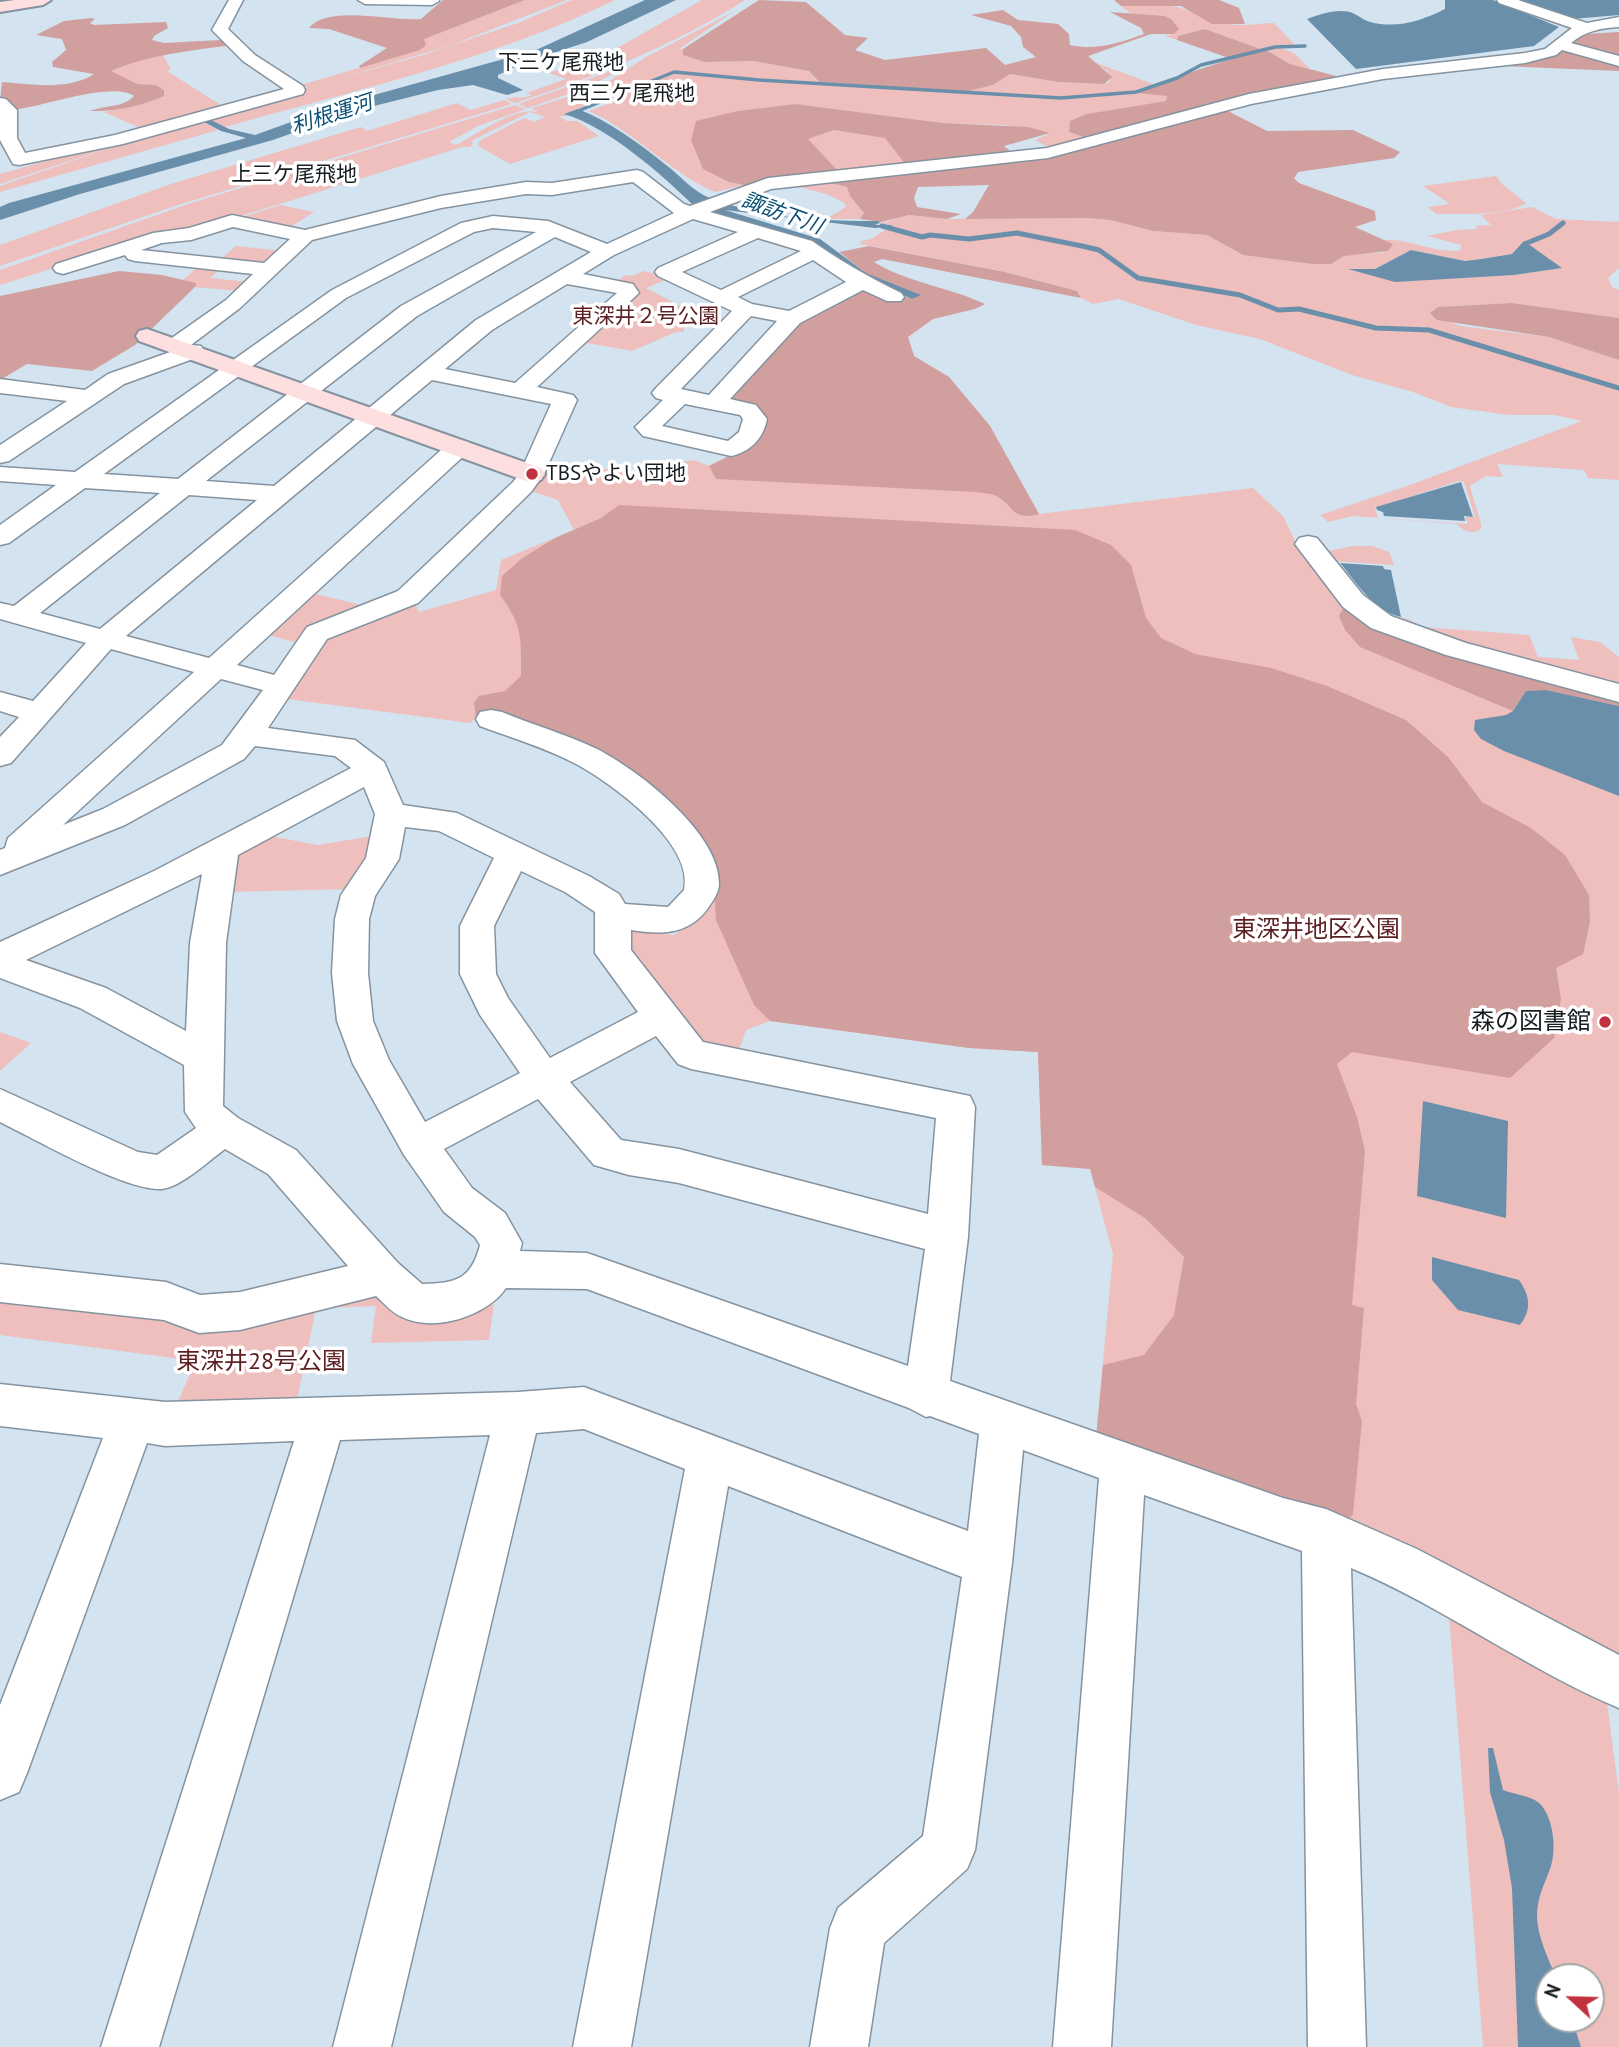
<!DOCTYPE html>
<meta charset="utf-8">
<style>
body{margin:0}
#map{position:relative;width:1619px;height:2047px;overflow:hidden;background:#d3e3f0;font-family:"PT Sans",sans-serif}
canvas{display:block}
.north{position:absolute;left:1535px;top:1963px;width:70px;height:70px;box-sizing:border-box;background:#fff;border:2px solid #a2a5a6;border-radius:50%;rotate:292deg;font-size:19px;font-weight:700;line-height:28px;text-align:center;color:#171d21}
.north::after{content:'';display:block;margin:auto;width:24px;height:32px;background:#c1313f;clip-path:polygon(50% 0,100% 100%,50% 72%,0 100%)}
</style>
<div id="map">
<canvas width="1619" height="2047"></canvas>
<div class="north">N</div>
</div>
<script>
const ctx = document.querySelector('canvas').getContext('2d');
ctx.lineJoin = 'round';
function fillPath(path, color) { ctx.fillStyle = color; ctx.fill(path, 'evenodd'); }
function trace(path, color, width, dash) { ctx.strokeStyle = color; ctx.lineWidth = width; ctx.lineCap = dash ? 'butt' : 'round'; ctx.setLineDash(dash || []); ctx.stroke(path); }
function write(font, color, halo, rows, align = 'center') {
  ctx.font = font + ' "PT Sans","Noto Sans JP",sans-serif'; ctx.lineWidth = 7; ctx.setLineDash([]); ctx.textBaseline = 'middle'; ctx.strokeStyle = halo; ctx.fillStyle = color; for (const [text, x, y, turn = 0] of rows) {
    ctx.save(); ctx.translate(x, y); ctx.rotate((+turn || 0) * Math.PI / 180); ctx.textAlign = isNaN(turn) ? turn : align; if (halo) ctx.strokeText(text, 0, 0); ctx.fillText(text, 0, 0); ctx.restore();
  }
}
const green = new Path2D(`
 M 525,0 L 567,0 L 449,46 L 310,87 L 298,86 L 419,50 L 423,39 Z
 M 572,0 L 615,0 C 497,58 352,91 225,127 L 209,119 L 203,122 L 218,130 L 0,192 L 0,186 L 127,142 L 0,184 L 0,174 L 423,55 L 518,23 Z
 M 702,0 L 745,0 C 673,46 596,76 515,103 L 506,99 C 515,96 524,99 532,95 L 526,93 L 566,79 L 549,73 L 612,51 Z
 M 1165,5 C 1187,7 1206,20 1229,24 C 1243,27 1260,23 1274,23 L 1296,46 L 1280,47 L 1295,54 L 1310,69 L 1340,77 L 1290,64 L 1266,50 L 1277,46 L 1263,50 L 1205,29 L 1178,36 L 1177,40 L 1165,36 L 1174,34 C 1162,27 1128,14 1121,6 Z
 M 735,11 L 679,49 L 683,49 L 684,55 L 704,62 L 754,61 L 809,71 L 819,84 L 1023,97 L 1045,97 L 965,92 L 993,85 L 1010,74 L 1058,82 L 1104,84 L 1110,82 L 1107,71 L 1091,61 L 1153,84 L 1124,94 L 1060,98 C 1095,97 1133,89 1168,96 L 1167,101 L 1088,114 L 1071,121 L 1069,132 L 1089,139 L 1050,148 L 1035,140 L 1049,134 L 1006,125 L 943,123 L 795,104 L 738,111 L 729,182 L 744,185 L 715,192 C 669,172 635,132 589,111 L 616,101 L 616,96 L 623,92 L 678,72 L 675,71 L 565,114 L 568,116 L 558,116 L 567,121 L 577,121 L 599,136 L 510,164 L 478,146 L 479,141 L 524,118 L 534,122 L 545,117 L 530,112 L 473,140 L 471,147 L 462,147 L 190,232 L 158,235 L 0,285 L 0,270 L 191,203 L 515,105 L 526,109 L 478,126 L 449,142 L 456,145 C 475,135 517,106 537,112 L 532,108 L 600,87 L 646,57 Z
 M 162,54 L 171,69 L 167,71 L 224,107 L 140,128 L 104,112 L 152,101 L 163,96 L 155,85 L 137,84 L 109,72 L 139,60 Z
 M 628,65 L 591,86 L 528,108 L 518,104 Z
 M 504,100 L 512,104 L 181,204 L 0,266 L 0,245 L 171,184 L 361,127 L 367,131 L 457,103 L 471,110 Z
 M 834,130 L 886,138 L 906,165 L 839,172 L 807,139 Z
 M 1496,176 L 1502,184 L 1526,203 C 1509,216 1458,214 1436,214 L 1428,207 L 1450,204 L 1423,186 Z
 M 822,181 L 847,187 L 850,196 L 864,213 L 860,219 L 826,219 L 846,207 L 845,203 L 826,194 L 792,185 Z
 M 280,205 L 314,212 L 287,229 L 237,219 Z
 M 1532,207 L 1556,219 L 1619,222 L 1619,268 L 1608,278 L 1612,287 L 1619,290 L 1619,318 L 1512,303 L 1438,307 L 1430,313 L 1460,326 L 1549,337 L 1619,360 L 1619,480 L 1588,478 L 1584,470 L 1497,464 L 1503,477 L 1486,476 L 1470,486 L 1481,524 L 1481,529 C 1473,535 1463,531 1457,524 L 1353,516 L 1328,522 L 1320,515 L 1410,485 L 1582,421 L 1555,415 L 1510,415 L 1451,407 L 1413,392 L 1352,375 L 1260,339 L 1196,325 L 1119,299 L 1093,304 L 1081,298 L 1077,291 L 1006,272 L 860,244 L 861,241 L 871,239 L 890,227 L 886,224 L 874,225 L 909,215 L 947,219 L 1087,218 L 1110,220 L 1153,231 L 1207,235 L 1243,255 L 1312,264 L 1331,264 L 1344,256 L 1354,254 L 1382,253 L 1393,244 L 1383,240 C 1410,238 1435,255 1461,250 L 1461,245 L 1427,236 L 1457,230 L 1477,229 L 1476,226 L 1491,225 L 1481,215 ZM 1411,250 L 1465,261 L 1512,254 L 1518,250 L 1561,268 L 1514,275 L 1395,281 L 1353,270 L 1375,269 ZM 1459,481 L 1464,482 L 1475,517 L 1465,517 L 1468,524 L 1378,518 L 1375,508 Z
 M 236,246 L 284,251 L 268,265 L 218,261 Z
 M 200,265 L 221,268 L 210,278 L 249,282 L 240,291 L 195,287 L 195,283 L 183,280 Z
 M 644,271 L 670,278 L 646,288 L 692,312 L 683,332 L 676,332 L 632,351 L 581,342 L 635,292 L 616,283 L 625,275 L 632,276 Z
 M 933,319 L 908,337 L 914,356 L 949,377 L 990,426 L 1039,514 L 1253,488 L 1283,516 L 1302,555 L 1344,607 L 1619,702 L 1619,1661 L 1096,1437 L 1113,1254 L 1090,1169 L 1042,1165 L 1038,1052 L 969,1048 L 770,1021 L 746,1030 L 738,1053 L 702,1046 L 622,940 L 633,931 L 674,935 L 702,913 L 712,858 L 535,729 L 476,718 L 470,723 L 280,698 L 324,635 L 413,600 L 419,612 L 496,590 L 501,560 L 574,530 L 558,500 L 526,489 L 545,464 L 631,471 L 694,460 L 709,466 L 749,446 Z
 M 1353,546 L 1372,546 L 1389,552 L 1394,565 L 1332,561 L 1327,554 L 1328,551 Z
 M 307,592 L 370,607 L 301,644 L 262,633 Z
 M 1392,617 L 1408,619 L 1423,627 L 1529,635 L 1538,657 L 1579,660 L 1571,637 L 1600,642 L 1619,657 L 1619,687 L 1455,643 Z
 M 264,835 L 318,845 L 373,836 L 372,859 L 350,889 L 228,892 L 232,858 Z
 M 0,1032 L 31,1043 L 0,1071 Z
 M 372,1292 L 400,1317 L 467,1315 L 494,1304 L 489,1340 L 371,1343 L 376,1306 L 316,1308 L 296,1405 L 174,1410 L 196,1361 L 0,1335 L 0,1297 L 158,1313 L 171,1323 L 213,1328 Z
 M 1449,1616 L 1606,1696 L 1619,1793 L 1619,2047 L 1483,2047 ZM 1549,1977 L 1591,1977 L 1591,2019 L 1549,2019 Z`);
const forest = new Path2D(`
 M 443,0 L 525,0 L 424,39 L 426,45 L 420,50 L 360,68 L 359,66 L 387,48 L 329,29 L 309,28 C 329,4 393,22 421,19 Z
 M 759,0 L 806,2 L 845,35 L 868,38 L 855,50 L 885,60 L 986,48 L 1005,65 L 1036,57 L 1023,47 L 1021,37 L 1011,26 L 971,15 L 1003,10 L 1018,20 L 1058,24 L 1069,34 L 1070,45 C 1096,51 1119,43 1144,34 L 1141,28 L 1110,12 L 1164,16 L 1171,19 L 1179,29 L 1174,34 L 1151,34 L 1088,56 L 1112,77 L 1104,84 L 1058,82 L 1010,74 L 993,85 L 965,92 L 819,82 L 809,71 L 754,61 L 704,62 L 683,55 L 683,49 Z
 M 1114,0 L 1219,0 L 1239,8 L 1245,24 L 1212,24 L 1181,6 L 1121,6 Z
 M 91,18 L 95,19 L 90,23 L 94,25 L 166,22 L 168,28 L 154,36 L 152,40 L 164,43 L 221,40 L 226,46 C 186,51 148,55 111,71 L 137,84 L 155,85 L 164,90 L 164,96 C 142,106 113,112 90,111 C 104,105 124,108 134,96 C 111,81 46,106 18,109 L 12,108 L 0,100 L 2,82 C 32,84 68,91 94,74 L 53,67 L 52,62 L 66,50 L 62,39 L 36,35 L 64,21 Z
 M 1205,29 L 1263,50 L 1229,58 L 1177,40 L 1178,36 Z
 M 1619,32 L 1619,60 L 1570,45 L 1585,34 Z
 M 1266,50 L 1290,64 L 1340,77 L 1340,80 L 1089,139 L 1069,132 L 1070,121 L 1087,114 L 1166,101 L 1167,96 L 1137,93 C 1179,75 1221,61 1266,50 Z
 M 1561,50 L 1619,63 L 1619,71 L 1501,66 Z
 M 795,104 L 943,123 L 1028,127 L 1050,133 L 1004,146 L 1015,155 L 906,165 L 885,138 L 834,130 L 808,139 L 839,172 L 787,176 L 744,185 L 729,182 L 703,169 L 691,140 L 696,121 L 738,111 Z
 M 1222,108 L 1267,131 L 1353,130 L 1400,152 L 1394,158 L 1298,172 L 1294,178 L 1299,183 L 1375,211 L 1376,220 L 1355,227 L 1393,244 L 1388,251 L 1344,256 L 1331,264 L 1312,264 L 1243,255 L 1207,235 L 1153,231 L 1110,220 L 1087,218 L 965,219 L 973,212 L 989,185 L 918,187 L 914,198 L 917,207 L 961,214 L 947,219 L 909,215 L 881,222 L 860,219 L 864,213 L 850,196 L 847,187 L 822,181 L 1011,163 L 1049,157 Z
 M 869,246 L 1005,272 L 1077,291 L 1081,298 L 882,259 L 874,262 C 908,283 949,287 985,304 L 975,309 L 933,319 L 908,337 L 914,356 L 949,377 L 990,426 L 1039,514 C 1010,522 1014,503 994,495 C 988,493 981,493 976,492 L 716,479 L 709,466 L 749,446 L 761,432 L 727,398 L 798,320 L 860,289 L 867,288 L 894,301 L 905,296 L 912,299 L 920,295 L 866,273 L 839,252 Z
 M 119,271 L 162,275 L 196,283 L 195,287 L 135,345 L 92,371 L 27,364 L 0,380 L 0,296 Z
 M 1512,303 L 1619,318 L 1619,360 L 1549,337 L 1437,320 L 1430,313 L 1438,307 Z
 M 619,505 L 1075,530 L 1111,545 L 1131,565 L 1146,618 L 1161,638 L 1195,654 L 1271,668 L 1327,686 L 1406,720 L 1448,757 L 1482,802 L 1531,828 L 1565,855 L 1589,895 L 1590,922 L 1583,954 L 1556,968 L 1561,999 L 1554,1038 L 1510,1078 L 1352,1052 L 1337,1064 L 1357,1117 L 1365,1151 L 1352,1305 L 1364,1308 L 1356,1404 L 1362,1421 L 1353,1514 L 1347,1522 L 1096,1437 L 1103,1365 L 1144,1355 L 1174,1315 L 1184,1257 L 1145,1218 L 1095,1187 L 1090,1169 L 1042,1165 L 1038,1052 L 969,1048 L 770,1021 L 754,1005 L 716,920 L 712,857 L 535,729 L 476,718 L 474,703 L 479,696 L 505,691 L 521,676 C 521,638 523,626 500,595 L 502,576 L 521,559 L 555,538 L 601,518 Z
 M 1344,607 L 1619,702 L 1619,706 L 1546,690 L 1526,691 L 1513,711 L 1360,647 L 1345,630 L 1339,616 Z`);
const water = new Path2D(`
 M 645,0 L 676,0 L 587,42 L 529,61 L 498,75 L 498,78 L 523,90 L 507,95 L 473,85 L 438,90 L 354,111 L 273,140 L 80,194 L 0,220 L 0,207 L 9,203 L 246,138 L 221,131 L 202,121 L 209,119 L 229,129 L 255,135 L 338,105 L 536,50 Z
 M 1445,0 L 1493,0 L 1559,27 L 1534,46 L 1356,69 L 1307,19 C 1321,14 1335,9 1350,12 C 1357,14 1363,20 1370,22 C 1397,29 1421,21 1445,9 Z
 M 1515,0 L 1619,0 L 1619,15 L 1572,19 Z
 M 578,109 C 609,121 640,144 666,165 C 681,176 693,192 710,198 L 693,205 C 660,173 608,127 564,114 Z
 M 725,203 C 768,219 829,221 877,221 L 881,222 L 875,225 L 891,225 L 893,227 L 875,228 L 725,210 L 820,239 L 866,273 L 921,295 L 912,299 L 762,229 L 709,210 Z
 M 1524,241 L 1562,268 L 1514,275 L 1395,282 L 1348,269 L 1375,269 L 1411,250 L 1465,261 L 1481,259 L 1512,254 Z
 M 1461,482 L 1473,517 L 1464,516 L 1465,521 L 1384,516 L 1383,512 L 1377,510 L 1376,507 Z
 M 1340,563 L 1383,566 L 1384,569 L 1391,570 L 1401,617 C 1373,611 1357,583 1340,563 Z
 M 1546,690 L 1619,706 L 1619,796 L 1504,751 L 1481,739 L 1474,730 L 1475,720 L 1506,715 L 1513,711 L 1526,691 Z
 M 1423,1101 L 1508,1121 L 1506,1218 L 1417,1196 Z
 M 1432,1257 L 1519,1280 C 1530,1296 1532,1309 1520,1325 L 1458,1310 L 1432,1280 Z
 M 1488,1748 L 1493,1748 L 1503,1790 C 1513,1794 1531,1796 1539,1803 C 1554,1817 1557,1851 1550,1869 C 1544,1885 1537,1898 1537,1915 C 1537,1936 1548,1958 1556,1977 L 1549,1977 L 1549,2019 L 1572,2019 L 1581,2047 L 1518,2047 L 1512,1888 L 1504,1840 L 1490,1792 Z`);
const streamFar1 = new Path2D(`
 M 573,113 L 674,72 L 759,80 L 1061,98 L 1136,92 L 1177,78 L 1201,65 L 1275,47 L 1305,46`);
const stream = new Path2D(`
 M 882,226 L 922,237 L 930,235 L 969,239 L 1017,233 L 1082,246 L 1099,250 L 1138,278 L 1240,295 L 1278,310 L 1299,309 L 1376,328 L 1429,330 L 1619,388
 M 1527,243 L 1549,234 L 1563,223`);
const street = new Path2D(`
 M 229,0 L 243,0 L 228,29 L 255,55 L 303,86 L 305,90 L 303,94 L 123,144 L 19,165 L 13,164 L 0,140 L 0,98 L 6,99 L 17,110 L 17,138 L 25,153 L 115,135 L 284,89 L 243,61 L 212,30 Z
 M 358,0 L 439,0 L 439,1 L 432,5 L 365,4 Z
 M 1497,0 L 1518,0 L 1587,23 L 1619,17 L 1619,27 C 1601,28 1585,31 1571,43 L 1619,56 L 1619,66 L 1562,50 L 1556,55 L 1525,63 L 1383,79 L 1251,104 L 1048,158 L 771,189 L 710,212 L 812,241 C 840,261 869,277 901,293 L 904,297 L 901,301 L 887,301 L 863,290 L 800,323 L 730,399 L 756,405 L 767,419 C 763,439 750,452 731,456 L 643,436 L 635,427 L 663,400 L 656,398 L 652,393 L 656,388 L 732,311 L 658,276 L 655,272 L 658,268 L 738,232 L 693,219 L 614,255 L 583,274 L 633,284 L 639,293 L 537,387 L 573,395 L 577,400 L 544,474 L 531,492 L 418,603 L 327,639 L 268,728 L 355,740 L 384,762 L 403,805 L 457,813 L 589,876 L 619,894 L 625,904 L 668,907 L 684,890 C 695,844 612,783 576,764 C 546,748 512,738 480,726 L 476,719 L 480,712 L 491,710 L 502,712 C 533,725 566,734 597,749 C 638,770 720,833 719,884 C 719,892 713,901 708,908 C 689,935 661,935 631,930 L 631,950 L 703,1042 L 970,1096 L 975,1107 L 968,1237 L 950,1381 L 1283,1498 L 1326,1509 L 1417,1549 L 1619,1655 L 1619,1708 C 1526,1669 1444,1607 1351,1568 L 1366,2047 L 1308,2047 L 1302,1551 L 1144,1495 L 1111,2047 L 1053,2047 L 1099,1478 L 1023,1450 L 1012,1563 L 975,1850 L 967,1869 L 884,1943 L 868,2047 L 810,2047 L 830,1928 L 838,1908 L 923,1836 L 962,1577 L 728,1486 L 631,2047 L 573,2047 L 685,1469 L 584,1429 L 536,1433 L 391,2047 L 333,2047 L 490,1435 L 340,1440 L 159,2047 L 101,2047 L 294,1441 L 165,1446 L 147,1443 L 27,1773 L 19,1792 L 0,1800 L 0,1705 L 103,1438 L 0,1426 L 0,1384 L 165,1402 L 518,1392 L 584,1387 L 968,1531 L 979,1434 L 930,1416 L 926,1417 L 909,1408 L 587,1289 L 506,1288 C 487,1316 434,1333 402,1317 C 392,1313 384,1303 376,1296 L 240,1330 L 199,1333 L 164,1320 L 0,1302 L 0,1264 L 166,1282 L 200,1295 L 240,1292 L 348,1266 L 268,1174 L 225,1149 C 210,1160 181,1187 162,1189 C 125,1191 37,1140 0,1122 L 0,1089 L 138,1152 L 157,1155 L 196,1128 L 185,1112 L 184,1065 L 80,1008 L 0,978 L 0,942 L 154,871 L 351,768 L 335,756 L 255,746 L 244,759 L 125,825 L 0,875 L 0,850 L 5,848 L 8,838 L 194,672 L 111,649 L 11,763 L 0,766 L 0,737 L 19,717 L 0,711 L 0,692 L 33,701 L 86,643 L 0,619 L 0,603 L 14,606 L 160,493 L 85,488 L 9,543 L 0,545 L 0,525 L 56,485 L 0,481 L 0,467 L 75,472 L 332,290 L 461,223 L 493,216 L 548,221 L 607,244 L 674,213 L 633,182 L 552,195 L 526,194 L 441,208 L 312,240 L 240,308 L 191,345 L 201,346 L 204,351 L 201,356 L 124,384 L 9,461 L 0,463 L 0,445 L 67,401 L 0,393 L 0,379 L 85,390 L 108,374 L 173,351 L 166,345 L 169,340 L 226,300 L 253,274 L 135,261 L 128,259 L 125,255 L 63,274 L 56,272 L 53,268 L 56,264 L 153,233 L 189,228 L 232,215 L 305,230 L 441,196 L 526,182 L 552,183 L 637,170 L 643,172 L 684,204 L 690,206 L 768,178 L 1047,148 L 1249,94 L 1383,69 L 1525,53 L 1545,49 L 1572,28 L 1499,3 ZM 233,227 L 290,239 L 264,263 L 141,250 L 162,243 L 191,240 ZM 493,228 L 536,232 L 401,306 L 178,479 L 104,474 L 346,298 L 474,232 ZM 555,237 L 591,252 L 476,320 L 274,486 L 206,481 L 417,316 ZM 758,238 L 801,251 L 721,290 L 682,272 ZM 813,260 L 846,282 L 789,311 L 752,304 L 738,297 ZM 567,284 L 617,293 L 515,383 L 445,369 L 492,330 ZM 751,316 L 777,321 L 709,395 L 681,389 ZM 432,380 L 551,404 L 520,473 L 513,482 L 398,591 L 307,627 L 274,675 L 237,665 L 468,452 L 471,447 L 468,442 L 459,440 L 450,442 L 209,658 L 126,636 ZM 685,404 L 740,415 L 743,419 L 739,432 L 728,441 L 662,426 ZM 189,495 L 257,500 L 100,629 L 40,613 ZM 221,679 L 263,690 L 222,745 L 103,809 L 63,825 ZM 364,787 L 375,814 L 366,858 L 341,895 L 335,919 L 332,973 L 337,1021 L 353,1064 L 404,1155 L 444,1212 L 475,1237 L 480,1245 C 471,1280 456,1283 422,1284 L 398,1263 L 296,1150 L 238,1118 L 223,1106 L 226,943 L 238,855 ZM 405,827 L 439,831 L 494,858 L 460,926 L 460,974 L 480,1015 L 520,1073 L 425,1122 L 389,1060 L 373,1021 L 368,973 L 369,919 L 375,896 L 399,859 ZM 521,871 L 565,892 L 595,912 L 595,953 L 638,1012 L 550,1058 L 508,998 L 496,974 L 494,926 ZM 202,874 L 190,943 L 186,1031 L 106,988 L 26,960 ZM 656,1036 L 678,1064 L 691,1069 L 936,1118 L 928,1214 L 679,1149 L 621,1140 L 570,1082 ZM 538,1099 L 594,1165 L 629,1175 L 679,1183 L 925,1249 L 908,1366 L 587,1253 L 520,1251 L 522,1243 L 505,1213 L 472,1188 L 444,1149 Z
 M 1308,536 L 1317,538 L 1363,595 L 1391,616 L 1466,643 L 1619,684 L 1619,702 L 1446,655 L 1371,628 L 1343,607 L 1295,544 L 1299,538 Z`);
const secondary = new Path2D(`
 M 15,0 L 51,0 L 43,5 L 0,12 L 0,2 Z
 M 147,329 L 541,468 L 545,474 L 541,480 L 532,482 L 523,480 L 139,341 L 136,336 L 139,331 Z`);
const markers = [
 [532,474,7,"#c1313f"],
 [1605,1022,7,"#c1313f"]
];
const farNeighbourhoodnames = [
 ["下三ケ尾飛地",561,63],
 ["西三ケ尾飛地",632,94],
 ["上三ケ尾飛地",294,175]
];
const farWaternames = [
 ["利根運河",332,115,-18],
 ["諏訪下川",782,214,20]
];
const farParknames = [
 ["東深井２号公園",646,317]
];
const farPoinames = [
 ["TBSやよい団地",546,474]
];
const parkNames = [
 ["東深井地区公園",1316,930],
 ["東深井28号公園",261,1362]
];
const poiNames = [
 ["森の図書館",1591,1022]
];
fillPath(green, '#eebfbd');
fillPath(forest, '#d19f9d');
fillPath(water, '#698fab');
trace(streamFar1, '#698fab', 3.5);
trace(stream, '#698fab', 5);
trace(street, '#84939f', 3);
trace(secondary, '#84939f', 4);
fillPath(street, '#fff');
fillPath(secondary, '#fddfdf');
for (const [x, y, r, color] of markers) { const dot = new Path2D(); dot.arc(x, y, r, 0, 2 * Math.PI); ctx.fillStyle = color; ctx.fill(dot); trace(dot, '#fff', 2.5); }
write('21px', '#171d21', '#fff', farNeighbourhoodnames);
write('italic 21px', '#0a4f76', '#fff', farWaternames);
write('21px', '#5c1f22', '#fff', farParknames);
write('21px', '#171d21', '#fff', farPoinames, 'left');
write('24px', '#5c1f22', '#fff', parkNames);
write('24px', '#171d21', '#fff', poiNames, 'right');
</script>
